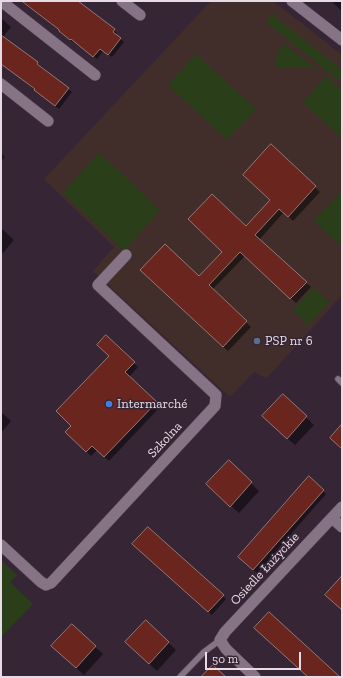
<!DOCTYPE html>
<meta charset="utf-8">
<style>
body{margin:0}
#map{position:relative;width:343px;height:678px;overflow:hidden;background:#362535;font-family:"Zilla Slab",serif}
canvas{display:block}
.frame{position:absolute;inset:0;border:2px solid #e7dce6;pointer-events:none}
.scale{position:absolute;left:205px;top:652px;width:96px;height:18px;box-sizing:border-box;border:2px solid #e7dce6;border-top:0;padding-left:5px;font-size:12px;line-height:14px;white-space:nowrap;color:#e7dce6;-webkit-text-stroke:3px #362535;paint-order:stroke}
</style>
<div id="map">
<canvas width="343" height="678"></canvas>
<div class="frame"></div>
<div class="scale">50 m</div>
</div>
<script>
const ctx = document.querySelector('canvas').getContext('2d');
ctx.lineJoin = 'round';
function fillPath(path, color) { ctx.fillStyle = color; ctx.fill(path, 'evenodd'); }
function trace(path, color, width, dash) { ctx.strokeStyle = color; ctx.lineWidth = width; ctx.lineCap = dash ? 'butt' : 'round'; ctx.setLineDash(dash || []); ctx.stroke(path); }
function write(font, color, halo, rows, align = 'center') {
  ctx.font = font + ' "Zilla Slab",serif'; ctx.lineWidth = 3; ctx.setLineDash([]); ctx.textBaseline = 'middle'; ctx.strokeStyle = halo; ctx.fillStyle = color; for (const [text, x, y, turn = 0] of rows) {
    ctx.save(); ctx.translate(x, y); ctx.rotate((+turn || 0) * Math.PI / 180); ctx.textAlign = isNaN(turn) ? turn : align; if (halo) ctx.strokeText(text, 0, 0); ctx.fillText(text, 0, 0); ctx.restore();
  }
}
const education = new Path2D(`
 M 211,1 L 273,1 L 342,55 L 342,295 L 267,378 L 254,372 L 232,395 L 229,396 L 93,271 L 114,247 L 44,179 Z`);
const green = new Path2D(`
 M 272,14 L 342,70 L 342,83 L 266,22 Z
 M 284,44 L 314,67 L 317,68 L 317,70 L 315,71 L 313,68 L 275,67 L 277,54 Z
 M 196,54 L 256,109 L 227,140 L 168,85 Z
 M 326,76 L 342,90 L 342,138 L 303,102 Z
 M 99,152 L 160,210 L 124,251 L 63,193 Z
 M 342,191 L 342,247 L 314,221 Z
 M 314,287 L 329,302 L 308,325 L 293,310 Z
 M 1,560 L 17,575 L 10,582 L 33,604 L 1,637 Z`);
const shadow = new Path2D(`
 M 21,1 L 77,1 L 114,30 L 117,33 L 116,35 L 124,42 L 112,57 L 103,51 L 97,59 L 74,41 L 73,42 L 63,34 L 60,31 L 32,9 L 31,9 Z
 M 331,1 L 342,1 L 342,11 Z
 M 1,18 L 11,27 L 2,38 L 37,63 L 72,92 L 59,109 L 1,63 Z
 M 271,146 L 320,192 L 293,221 L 284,212 L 259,240 L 311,287 L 296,303 L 245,256 L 212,290 L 251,327 L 228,351 L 146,275 L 199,277 L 271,200 Z
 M 1,153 L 5,157 L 1,161 Z
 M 1,228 L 14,240 L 1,255 Z
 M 106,336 L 138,367 L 129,377 L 160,407 L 109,461 L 97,450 L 91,456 L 66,432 L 72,426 L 110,356 Z
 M 283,395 L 314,425 L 295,445 L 271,424 Z
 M 1,412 L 11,421 L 1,433 Z
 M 229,462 L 259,491 L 239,513 L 215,492 Z
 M 309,478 L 326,494 L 257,573 L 239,557 Z
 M 136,547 L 223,596 L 226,599 L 212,615 Z
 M 146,621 L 176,650 L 157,671 L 134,650 Z
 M 95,647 L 103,654 L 84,675 L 60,654 Z`);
const building = new Path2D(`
 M 22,1 L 78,1 L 115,29 L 113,32 L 121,38 L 108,55 L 100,49 L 93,57 L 71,39 L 70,40 L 59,31 L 59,30 Z
 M 1,35 L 38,62 L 37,64 L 69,88 L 55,106 L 34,90 L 35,89 L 1,64 Z
 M 271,144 L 316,186 L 288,217 L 279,209 L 255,235 L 307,282 L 290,299 L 240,252 L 209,285 L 247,321 L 223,347 L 140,270 L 165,244 L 199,276 L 222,252 L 188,219 L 212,194 L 246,226 L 270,200 L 243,175 Z
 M 106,335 L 135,362 L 125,372 L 157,402 L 104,457 L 92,446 L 86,452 L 65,432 L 71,426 L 56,411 L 109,356 L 97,345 Z
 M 283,394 L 307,416 L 287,439 L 262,416 Z
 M 342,424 L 342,449 L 330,438 Z
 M 229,460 L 252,482 L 230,507 L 206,484 Z
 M 309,476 L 324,490 L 253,570 L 238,557 Z
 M 148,527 L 224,595 L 208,612 L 132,544 Z
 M 342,576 L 342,610 L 325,595 Z
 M 269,612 L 327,665 L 340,677 L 308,677 L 254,628 Z
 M 146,620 L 169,642 L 149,664 L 125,642 Z
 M 72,624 L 96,646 L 76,668 L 51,646 Z
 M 213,665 L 226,677 L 201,677 Z`);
const lane = new Path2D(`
 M 338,379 L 342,383
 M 180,677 L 204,652 L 220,640`);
const street = new Path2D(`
 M 1,1 L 95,75
 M 122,1 L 140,15
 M 292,1 L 342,40
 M 1,84 L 48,121
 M 332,518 L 342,527
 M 1,545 L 41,582 L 46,585 L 51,583 L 215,406 L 216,395 L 98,285 L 126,255
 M 255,677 L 226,649 L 220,640 L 225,632 L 342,507`);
const markers = [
 [257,341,4,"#5c6f8a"],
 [109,404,4,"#3f7fe0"]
];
const poiNames = [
 ["PSP nr 6",265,341],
 ["Intermarché",117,404]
];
const streetNames = [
 ["Szkolna",165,440,-47],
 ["Osiedle Łużyckie",265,569,-47]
];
fillPath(education, '#412e2a');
fillPath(green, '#293e19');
fillPath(shadow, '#0007');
fillPath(building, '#6b251f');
trace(building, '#947773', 1);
trace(lane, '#524451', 7);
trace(street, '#524451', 12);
trace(lane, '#867385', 5.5);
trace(street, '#867385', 11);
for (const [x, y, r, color] of markers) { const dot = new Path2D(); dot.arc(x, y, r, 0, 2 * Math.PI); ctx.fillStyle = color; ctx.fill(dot); trace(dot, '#362535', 1.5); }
write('13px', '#e7dce6', '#362535', poiNames, 'left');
write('13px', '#e7dce6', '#362535', streetNames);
</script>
